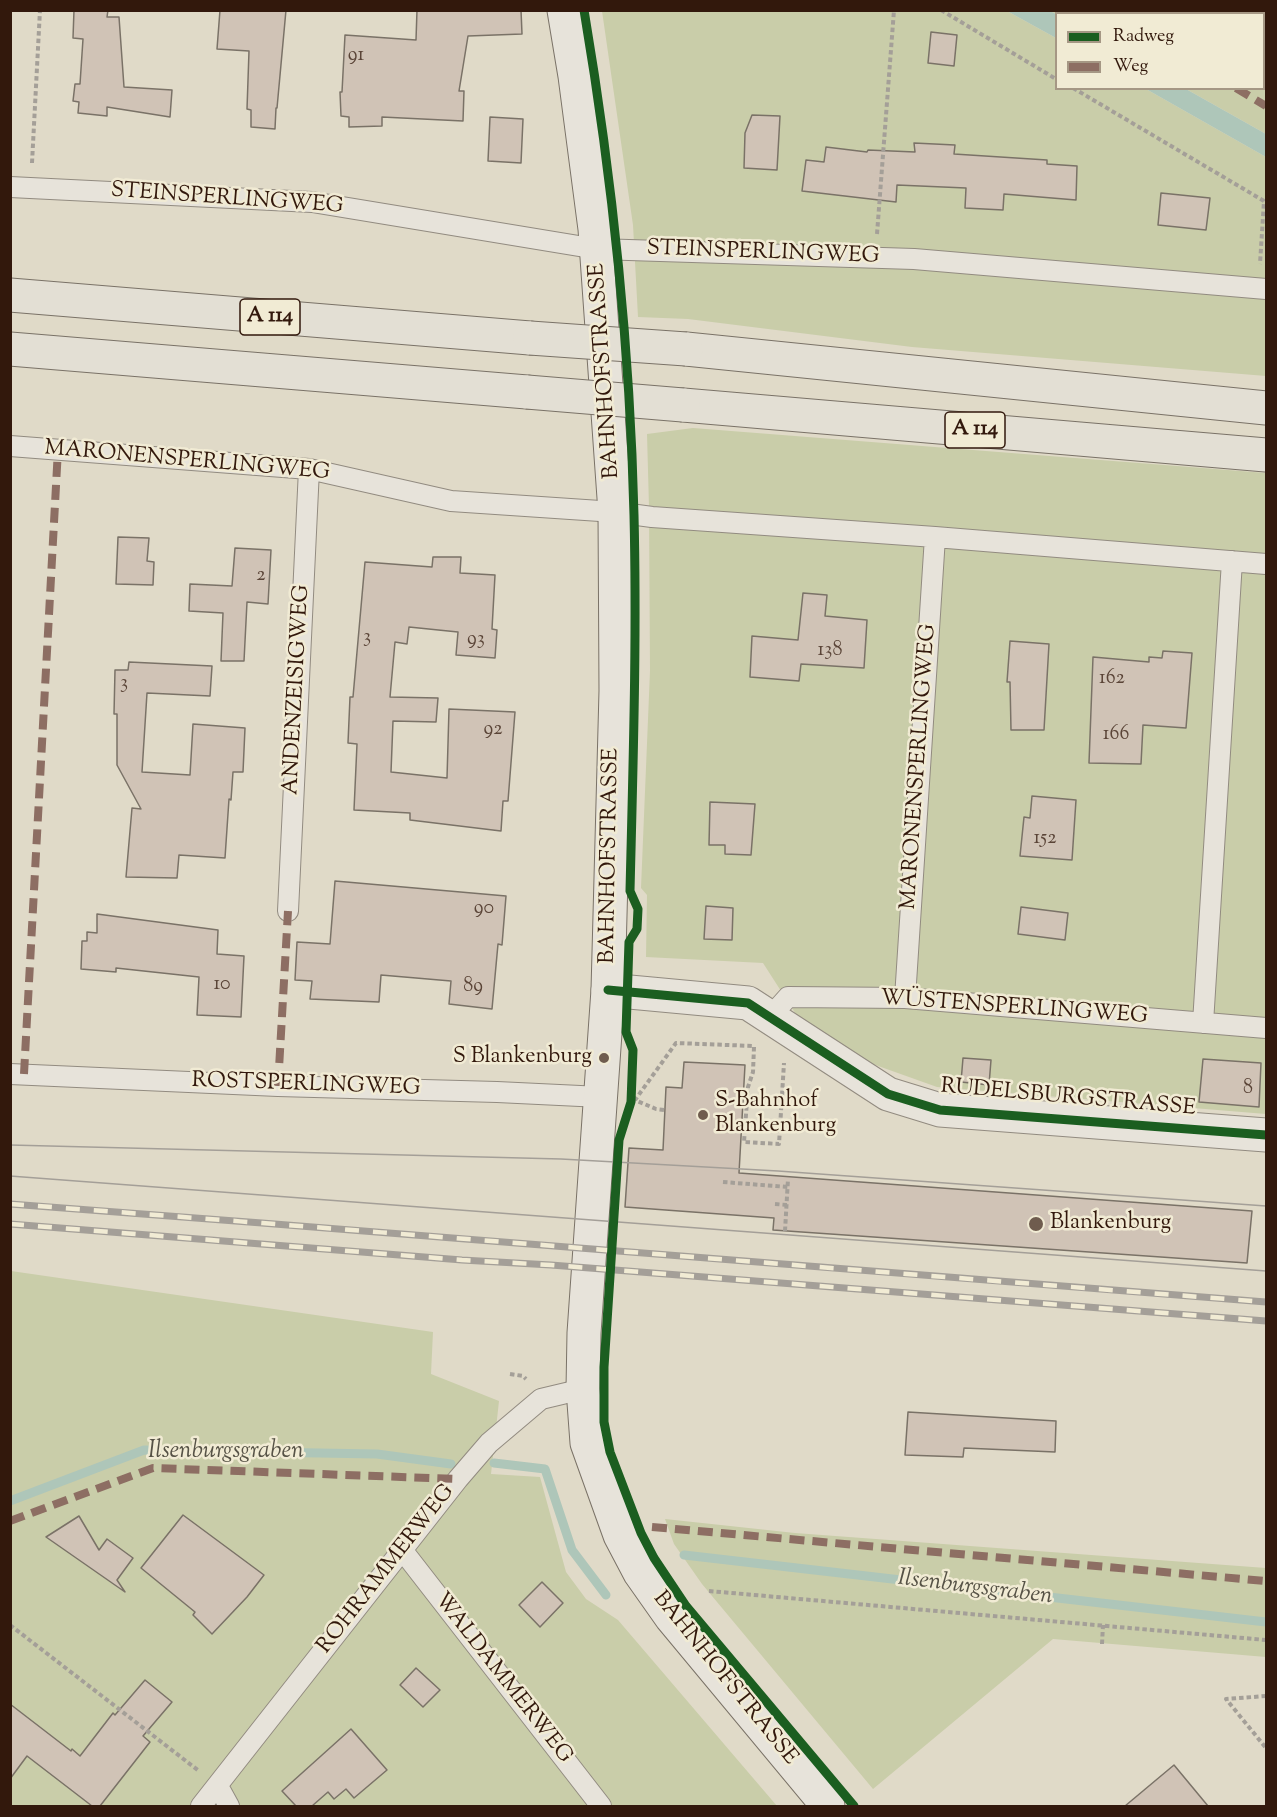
<!DOCTYPE html>
<meta charset="utf-8">
<style>
body{margin:0}
#map{position:relative;width:1277px;height:1817px;overflow:hidden;background:#e0dac8;font-family:"Sorts Mill Goudy",serif}
canvas{display:block}
.frame{position:absolute;inset:0;border:12px solid #32180c;pointer-events:none}
.legend{position:absolute;left:1055px;top:12px;width:210px;height:78px;box-sizing:border-box;background:#f1ebd4;border:2px solid #a59784;margin:0;padding:8px 10px;list-style:none;font-size:18px;color:#32180c}
.legend li{display:flex;align-items:center;gap:12px;height:30px}
.legend b{width:30px;border:2px solid #a59784}
</style>
<div id="map">
<canvas width="1277" height="1817"></canvas>
<div class="frame"></div>
<ul class="legend">
<li><b style="height:8px;background:#1b5e20"></b>Radweg</li>
<li><b style="height:8px;background:#8d6e63"></b>Weg</li>
</ul>
</div>
<script>
const ctx = document.querySelector('canvas').getContext('2d');
ctx.lineJoin = 'round';
function fillPath(path, color) { ctx.fillStyle = color; ctx.fill(path, 'evenodd'); }
function trace(path, color, width, dash) { ctx.strokeStyle = color; ctx.lineWidth = width; ctx.lineCap = dash ? 'butt' : 'round'; ctx.setLineDash(dash || []); ctx.stroke(path); }
function write(font, color, halo, rows, align = 'center') {
  ctx.font = font + ' "Sorts Mill Goudy",serif'; ctx.lineWidth = 5; ctx.setLineDash([]); ctx.textBaseline = 'middle'; ctx.strokeStyle = halo; ctx.fillStyle = color; for (const [text, x, y, turn = 0] of rows) {
    ctx.save(); ctx.translate(x, y); ctx.rotate((+turn || 0) * Math.PI / 180); ctx.textAlign = isNaN(turn) ? turn : align; if (halo) ctx.strokeText(text, 0, 0); ctx.fillText(text, 0, 0); ctx.restore();
  }
}
const green = new Path2D(`
 M 1185,10 L 1190,13 L 1056,14 L 1050,11 Z
 M 602,11 L 1007,11 L 1056,38 L 1056,88 L 1146,89 L 1266,157 L 1266,376 L 912,347 L 688,319 L 638,317 L 633,225 Z
 M 1264,54 L 1266,55 L 1266,134 L 1186,89 L 1264,88 Z
 M 693,428 L 1266,473 L 1266,1114 L 937,1087 L 867,1062 L 799,1019 L 763,963 L 646,957 L 647,895 L 641,888 L 650,671 L 649,507 L 647,434 Z
 M 11,1271 L 433,1332 L 431,1374 L 499,1401 L 491,1474 L 540,1477 L 566,1572 L 586,1599 L 618,1620 L 777,1806 L 11,1806 Z
 M 665,1519 L 795,1533 L 1266,1568 L 1266,1657 L 1053,1639 L 873,1789 L 702,1584 L 674,1544 Z`);
const water = new Path2D(`
 M 1007,11 L 1050,11 L 1056,14 L 1056,38 Z
 M 1146,89 L 1186,89 L 1266,134 L 1266,157 Z`);
const stream = new Path2D(`
 M 494,1463 L 545,1469 L 572,1550 L 606,1595
 M 10,1501 L 144,1450 L 377,1454 L 451,1464
 M 684,1555 L 1266,1622`);
const building = new Path2D(`
 M 74,10 L 108,10 L 107,17 L 119,17 L 124,87 L 172,90 L 170,117 L 107,107 L 107,116 L 78,113 L 79,102 L 73,101 L 75,84 L 80,84 L 83,39 L 73,38 Z
 M 220,10 L 286,10 L 277,108 L 276,108 L 275,129 L 251,127 L 251,110 L 247,109 L 249,51 L 217,49 Z
 M 417,10 L 521,10 L 522,34 L 468,36 L 459,91 L 464,91 L 463,121 L 382,117 L 382,126 L 349,127 L 349,117 L 341,116 L 340,92 L 342,92 L 345,35 L 416,40 Z
 M 931,32 L 957,35 L 954,66 L 928,63 Z
 M 752,115 L 780,116 L 777,170 L 744,168 L 745,133 Z
 M 490,117 L 523,119 L 521,163 L 488,161 Z
 M 914,143 L 955,145 L 954,154 L 1047,160 L 1047,164 L 1077,166 L 1076,200 L 1004,194 L 1003,210 L 965,208 L 966,188 L 897,185 L 896,202 L 802,191 L 806,160 L 824,162 L 826,147 L 867,152 L 868,150 L 915,152 Z
 M 1161,193 L 1210,198 L 1206,230 L 1158,225 Z
 M 118,537 L 149,538 L 147,561 L 154,562 L 153,585 L 116,584 Z
 M 235,548 L 271,550 L 268,604 L 247,602 L 244,661 L 221,661 L 223,613 L 189,611 L 190,584 L 232,586 Z
 M 433,557 L 461,557 L 460,573 L 495,575 L 492,629 L 497,630 L 495,658 L 456,655 L 458,632 L 409,627 L 407,644 L 395,642 L 390,697 L 438,698 L 436,722 L 393,721 L 391,772 L 447,778 L 449,709 L 515,712 L 508,801 L 503,801 L 501,831 L 410,820 L 410,813 L 354,810 L 357,744 L 348,743 L 350,697 L 353,697 L 365,562 L 432,567 Z
 M 803,593 L 827,595 L 825,616 L 867,620 L 864,668 L 801,664 L 799,681 L 750,677 L 752,636 L 798,640 Z
 M 1010,641 L 1049,644 L 1044,730 L 1011,730 L 1010,682 L 1007,682 Z
 M 1163,651 L 1192,653 L 1186,728 L 1143,725 L 1141,764 L 1089,763 L 1093,657 L 1149,662 L 1149,657 L 1162,658 Z
 M 129,662 L 212,666 L 210,696 L 147,693 L 142,772 L 190,775 L 193,724 L 245,728 L 243,772 L 233,772 L 231,800 L 229,799 L 225,858 L 179,855 L 177,878 L 126,877 L 132,808 L 141,809 L 117,765 L 117,714 L 114,714 L 115,670 L 128,670 Z
 M 1032,796 L 1076,800 L 1072,860 L 1020,856 L 1024,817 L 1030,818 Z
 M 710,802 L 755,804 L 751,855 L 725,854 L 725,845 L 709,845 Z
 M 335,881 L 506,896 L 502,945 L 498,944 L 492,1009 L 449,1004 L 451,981 L 381,975 L 379,1002 L 310,999 L 312,981 L 295,980 L 297,942 L 330,944 Z
 M 706,906 L 733,908 L 732,940 L 704,939 Z
 M 1021,907 L 1068,913 L 1065,940 L 1018,934 Z
 M 97,914 L 218,930 L 217,954 L 244,956 L 241,1017 L 197,1015 L 199,977 L 116,968 L 116,972 L 81,969 L 82,941 L 87,941 L 87,932 L 97,933 Z
 M 963,1058 L 991,1060 L 989,1085 L 961,1082 Z
 M 1203,1059 L 1261,1063 L 1259,1107 L 1199,1102 Z
 M 684,1062 L 745,1065 L 739,1173 L 1252,1211 L 1247,1263 L 773,1230 L 774,1218 L 625,1207 L 629,1148 L 663,1150 L 666,1087 L 682,1088 Z
 M 908,1412 L 1056,1421 L 1055,1452 L 964,1448 L 963,1457 L 905,1455 Z
 M 183,1515 L 264,1575 L 247,1597 L 212,1634 L 193,1615 L 195,1612 L 141,1568 Z
 M 79,1516 L 99,1550 L 107,1539 L 133,1558 L 117,1580 L 125,1592 L 46,1537 Z
 M 542,1582 L 563,1603 L 540,1627 L 519,1605 Z
 M 416,1668 L 440,1690 L 423,1707 L 400,1685 Z
 M 145,1680 L 172,1702 L 143,1736 L 150,1742 L 100,1806 L 92,1806 L 27,1756 L 10,1779 L 10,1704 L 71,1751 L 72,1749 L 80,1756 L 113,1713 L 115,1715 Z
 M 351,1729 L 387,1770 L 354,1798 L 346,1789 L 334,1799 L 328,1792 L 312,1806 L 296,1806 L 282,1791 Z
 M 1174,1765 L 1208,1806 L 1125,1806 Z`);
const path = new Path2D(`
 M 941,10 L 1056,79
 M 1073,88 L 1264,201 L 1260,264
 M 32,163 L 40,10
 M 877,234 L 894,10
 M 754,1047 L 753,1072 L 748,1087 L 744,1142 L 779,1144 L 784,1063
 M 664,1110 L 656,1109 L 635,1100 L 676,1043 L 754,1046
 M 723,1182 L 788,1187
 M 775,1204 L 787,1205
 M 785,1231 L 788,1179
 M 510,1374 L 523,1376 L 526,1379
 M 709,1591 L 1266,1640
 M 10,1625 L 199,1771
 M 1102,1644 L 1103,1625
 M 1266,1696 L 1226,1699 L 1266,1748`);
const lane = new Path2D(`
 M 10,187 L 312,202 L 597,249 L 914,259 L 1266,289
 M 10,446 L 309,469 L 451,501 L 615,512 L 652,517 L 935,537 L 1266,564
 M 288,911 L 309,469
 M 905,998 L 935,537
 M 770,1017 L 788,997 L 905,998 L 1266,1028
 M 1203,1023 L 1232,561
 M 10,1074 L 278,1086 L 497,1092 L 601,1097
 M 403,1551 L 601,1806
 M 218,1786 L 229,1806
 M 201,1806 L 458,1479 L 489,1443 L 541,1399 L 583,1389`);
const street = new Path2D(`
 M 608,990 L 748,1003 L 888,1094 L 940,1110 L 1266,1135`);
const secondary = new Path2D(`
 M 564,10 L 575,76 L 595,229 L 615,512 L 616,691 L 608,990 L 584,1333 L 583,1389 L 587,1443 L 620,1535 L 640,1573 L 671,1617 L 828,1806`);
const highway = new Path2D(`
 M 10,295 L 530,338
 M 10,349 L 527,392
 M 686,349 L 1266,408
 M 683,405 L 1266,455`);
const tram = new Path2D(`
 M 10,1145 L 561,1159 L 778,1171 L 1266,1206
 M 10,1176 L 1266,1271`);
const rail = new Path2D(`
 M 10,1204 C 429,1235 848,1270 1266,1302
 M 10,1224 L 462,1260 L 551,1265 L 1266,1321`);
const highwayBridge = new Path2D(`
 M 530,338 L 686,349
 M 527,392 L 683,405`);
const quiet = new Path2D(`
 M 1103,10 L 1108,14
 M 1236,88 L 1266,106
 M 24,1074 L 58,449
 M 278,1086 L 288,911
 M 10,1521 L 153,1468 L 458,1479
 M 652,1527 L 1266,1581`);
const cycleway = new Path2D(`
 M 584,10 C 612,176 630,348 634,515 C 637,641 633,766 630,891 L 638,909 L 637,929 L 629,942 L 626,1032 L 633,1050 L 631,1102 L 619,1140 L 604,1367 L 604,1422 L 610,1452 L 641,1533 L 654,1558 L 686,1606 L 854,1806
 M 608,990 L 748,1003 L 888,1094 L 940,1110 L 1266,1135`);
const markers = [
 [604,1058,6,"#6f5c4e"],
 [703,1115,6,"#6f5c4e"],
 [1036,1224,8,"#6f5c4e"]
];
const numberNames = [
 ["91",356,57],
 ["2",261,577],
 ["3",367,639],
 ["93",476,641],
 ["138",830,652],
 ["162",1112,680],
 ["3",124,685],
 ["92",493,731],
 ["166",1116,736],
 ["152",1045,840],
 ["90",484,910],
 ["10",222,986],
 ["89",473,988],
 ["8",1248,1090]
];
const shields = [
 [270,317,60],
 [975,430,60]
];
const shieldNames = [
 ["A 114",270,317],
 ["A 114",975,430]
];
const streetNames = [
 ["STEINSPERLINGWEG",227,200,4],
 ["STEINSPERLINGWEG",763,254,2],
 ["BAHNHOFSTRASSE",606,371,-94],
 ["MARONENSPERLINGWEG",187,462,5],
 ["ANDENZEISIGWEG",298,690,-87],
 ["MARONENSPERLINGWEG",920,767,-86],
 ["BAHNHOFSTRASSE",611,856,-89],
 ["WÜSTENSPERLINGWEG",1014,1009,4],
 ["ROSTSPERLINGWEG",306,1086,2],
 ["RUDELSBURGSTRASSE",1068,1099,5],
 ["ROHRAMMERWEG",387,1570,-52],
 ["WALDAMMERWEG",502,1679,52],
 ["BAHNHOFSTRASSE",724,1679,51]
];
const poiNames = [
 ["S Blankenburg",592,1058,"right"],
 ["S-Bahnhof",715,1102],
 ["Blankenburg",715,1127],
 ["Blankenburg",1050,1224]
];
const waterNames = [
 ["Ilsenburgsgraben",226,1453],
 ["Ilsenburgsgraben",975,1589,7]
];
fillPath(green, '#c9cda9');
fillPath(water, '#aec6b9');
trace(stream, '#aec6b9', 9);
fillPath(building, '#d0c3b6');
trace(building, '#7a7267', 1.5);
trace(lane, '#928b80', 22);
trace(street, '#928b80', 35);
trace(secondary, '#7a7267', 35);
trace(highway, '#7a7267', 35);
trace(path, '#a49f98', 4, [4.5, 3]);
trace(lane, '#e7e3da', 20);
trace(street, '#e7e3da', 33);
trace(secondary, '#e7e3da', 33);
trace(highway, '#e3dfd4', 33);
trace(tram, '#a49f98', 1.5);
trace(rail, '#a49f98', 7);
trace(rail, '#f1ebd4', 4.5, [14]);
trace(highwayBridge, '#7a7267', 35, []);
trace(highwayBridge, '#e3dfd4', 33);
trace(quiet, '#8d6e63', 8, [15, 8]);
trace(cycleway, '#1b5e20', 9);
for (const [x, y, r, color] of markers) { const dot = new Path2D(); dot.arc(x, y, r, 0, 2 * Math.PI); ctx.fillStyle = color; ctx.fill(dot); trace(dot, '#f1ebd4', 2); }
write('20px', '#5a4437', null, numberNames);
for (const [x, y, w] of shields) { const box = new Path2D(); box.roundRect(x - w / 2, y - 18, w, 36, 4.5); ctx.fillStyle = '#f1ebd4'; ctx.fill(box); trace(box, '#32180c', 1.5); }
write('bold 21px', '#32180c', null, shieldNames);
write('22px', '#32180c', '#f1ebd4', streetNames);
write('22px', '#32180c', '#f1ebd4', poiNames, 'left');
write('italic 24px', '#565246', '#f1ebd4', waterNames);
</script>
